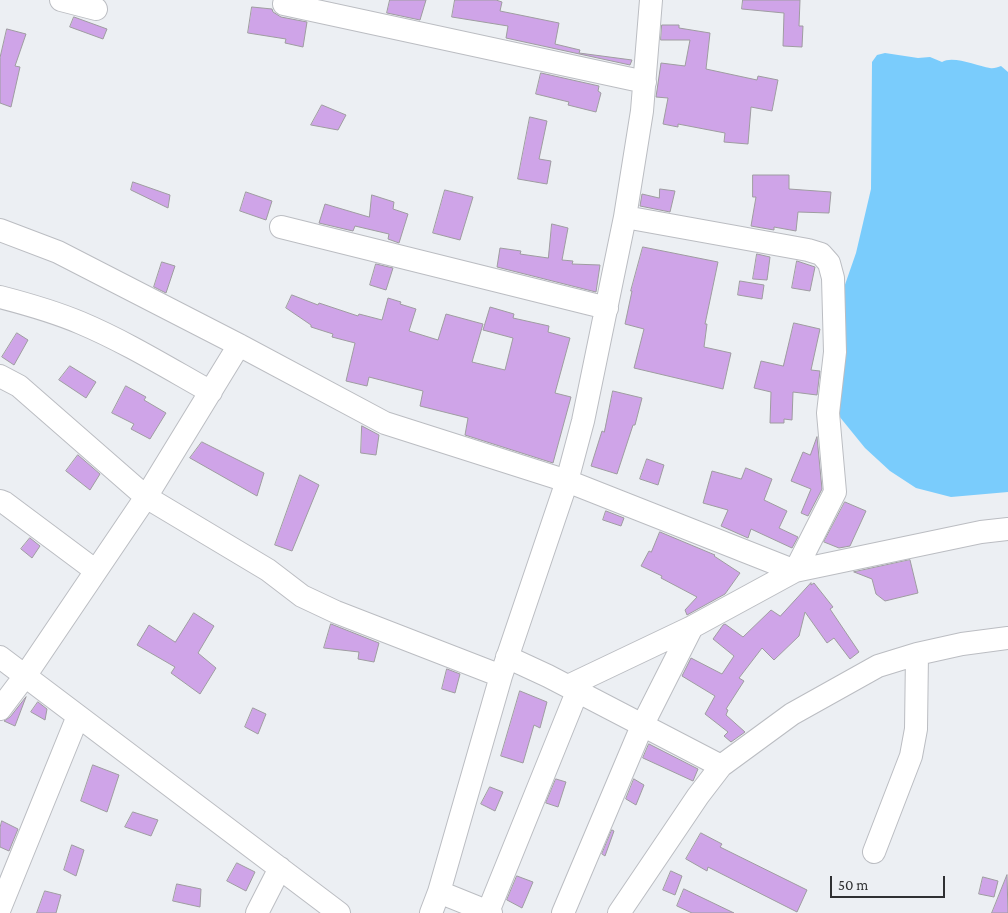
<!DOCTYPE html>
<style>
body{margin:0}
#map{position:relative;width:1008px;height:913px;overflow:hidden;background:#eceff3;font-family:"Crimson Pro",serif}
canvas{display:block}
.scale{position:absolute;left:830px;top:876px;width:115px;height:22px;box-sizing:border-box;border:2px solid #2f3032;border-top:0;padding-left:6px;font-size:15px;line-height:18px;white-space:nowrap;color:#2f3032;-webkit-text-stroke:4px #eceff3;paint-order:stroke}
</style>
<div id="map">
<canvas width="1008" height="913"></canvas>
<div class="scale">50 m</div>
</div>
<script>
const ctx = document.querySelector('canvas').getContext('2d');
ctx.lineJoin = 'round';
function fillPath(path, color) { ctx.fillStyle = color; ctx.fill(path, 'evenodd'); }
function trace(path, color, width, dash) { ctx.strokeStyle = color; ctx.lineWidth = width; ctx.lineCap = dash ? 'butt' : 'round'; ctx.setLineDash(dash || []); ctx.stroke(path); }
const water = new Path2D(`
 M 885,53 L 918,58 L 930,57 L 942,62 C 953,55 977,66 990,68 C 993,69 998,67 1001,66 L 1008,72 L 1008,492 L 951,497 L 916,488 L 890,471 L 865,448 L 839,416 L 842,371 L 840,299 L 856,253 L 871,189 L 872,62 L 877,55 Z`);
const building = new Path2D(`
 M 390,0 L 426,0 L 420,20 L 387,13 Z
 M 455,0 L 496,0 L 502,2 L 500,11 L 559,23 L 555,44 L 580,50 L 579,53 L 632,60 L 630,65 L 506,38 L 508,26 L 452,17 Z
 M 743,0 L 800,0 L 799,26 L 803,26 L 802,47 L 783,46 L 784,13 L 742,9 Z
 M 252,7 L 272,9 L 273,12 L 281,17 L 307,22 L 303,47 L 285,43 L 286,39 L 248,33 Z
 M 74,17 L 107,29 L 103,39 L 70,27 Z
 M 662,25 L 679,25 L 679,28 L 710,33 L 706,69 L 757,80 L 758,76 L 778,80 L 772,111 L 751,107 L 748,144 L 724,142 L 725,133 L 678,124 L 678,127 L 663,124 L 668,98 L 656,97 L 661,63 L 685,66 L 690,40 L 661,40 Z
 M 7,29 L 26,34 L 15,66 L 20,67 L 11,107 L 0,103 L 0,58 Z
 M 541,73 L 599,86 L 598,91 L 601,93 L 596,112 L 568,105 L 569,102 L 536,94 Z
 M 322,105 L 346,115 L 338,130 L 311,125 Z
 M 530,117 L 547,121 L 539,159 L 551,161 L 547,184 L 518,179 Z
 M 753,175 L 789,175 L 789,189 L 831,192 L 829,213 L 798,212 L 796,231 L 774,227 L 774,230 L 751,226 L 756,197 L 753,197 Z
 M 133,182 L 170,195 L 168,208 L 131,190 Z
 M 660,189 L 675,191 L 670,212 L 640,206 L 642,194 L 659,198 Z
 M 445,190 L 473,197 L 460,240 L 433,233 Z
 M 246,192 L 272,201 L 266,220 L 240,211 Z
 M 372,195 L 394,202 L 393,209 L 408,214 L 399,243 L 388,239 L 389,234 L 355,226 L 353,231 L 319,223 L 325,204 L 369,217 Z
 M 552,224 L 568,228 L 562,260 L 573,261 L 572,264 L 600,265 L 596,292 L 497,267 L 500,248 L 521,251 L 520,254 L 548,258 Z
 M 643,247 L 718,262 L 705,324 L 707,324 L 704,347 L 731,353 L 723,389 L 634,368 L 644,329 L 625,324 L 632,291 L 631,291 Z
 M 757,254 L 770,257 L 767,280 L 753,279 Z
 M 797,261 L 815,267 L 810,291 L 792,288 Z
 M 162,262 L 175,266 L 166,293 L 154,287 Z
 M 376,264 L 393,268 L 386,290 L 370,285 Z
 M 740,281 L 764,285 L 762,299 L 738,295 Z
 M 292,295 L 318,305 L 319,303 L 358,316 L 359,314 L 382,320 L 388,298 L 401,302 L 400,304 L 416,309 L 409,331 L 438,340 L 446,314 L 483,324 L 472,362 L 505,370 L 513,338 L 483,330 L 490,307 L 514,314 L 513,318 L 549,326 L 548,332 L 570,338 L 555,393 L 571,397 L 553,463 L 465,435 L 468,418 L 420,406 L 423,391 L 369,377 L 367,386 L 346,381 L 355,343 L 332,337 L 333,334 L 311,327 L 311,325 L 286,308 Z
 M 794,323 L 820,329 L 811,370 L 820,371 L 817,395 L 793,392 L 792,420 L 784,419 L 784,423 L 770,423 L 771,392 L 754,388 L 761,361 L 783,366 Z
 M 17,333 L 28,340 L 14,365 L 2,357 Z
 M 70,366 L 96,382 L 86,398 L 59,380 Z
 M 126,386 L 146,397 L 144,400 L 166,413 L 150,439 L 131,429 L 134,424 L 112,413 Z
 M 613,391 L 642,398 L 635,425 L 633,425 L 617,474 L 591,466 L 602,431 L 604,432 Z
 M 362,426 L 379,435 L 376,455 L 361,453 Z
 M 817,437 L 822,489 L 808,516 L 801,513 L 811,489 L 791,481 L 803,452 L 810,455 Z
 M 202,442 L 264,473 L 257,496 L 190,458 Z
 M 78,455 L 100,474 L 90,490 L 66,471 Z
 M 647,459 L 664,465 L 658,485 L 640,479 Z
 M 746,468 L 772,479 L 764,500 L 787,511 L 779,528 L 798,537 L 792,548 L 751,529 L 748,538 L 721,526 L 728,510 L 703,503 L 712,471 L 741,479 Z
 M 300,475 L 319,485 L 292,551 L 275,545 Z
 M 845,502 L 866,511 L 850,546 L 839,548 L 824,542 Z
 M 606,511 L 624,518 L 621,526 L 603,520 Z
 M 660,532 L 715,555 L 714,556 L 740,573 L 725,594 L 687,615 L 685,610 L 697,597 L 661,578 L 662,576 L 641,566 L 649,551 L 651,552 Z
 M 30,538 L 40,546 L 32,558 L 21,549 Z
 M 910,560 L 918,593 L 885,601 L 876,594 L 872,579 L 854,572 Z
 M 811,583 L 811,585 L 814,583 L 833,607 L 830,609 L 859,652 L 850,659 L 834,638 L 827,643 L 805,612 L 799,636 L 774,660 L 762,648 L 739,678 L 744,681 L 726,709 L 728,710 L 726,715 L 745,732 L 731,742 L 724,736 L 728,732 L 705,714 L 715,696 L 682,676 L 691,658 L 722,674 L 734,656 L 713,639 L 723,625 L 725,624 L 743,637 L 771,610 L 780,616 Z
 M 194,613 L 214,626 L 198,653 L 216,668 L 200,694 L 171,673 L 175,667 L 137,645 L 149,625 L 175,642 Z
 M 331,624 L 379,643 L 374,662 L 358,659 L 359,652 L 324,648 Z
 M 447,669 L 460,674 L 455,693 L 442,689 Z
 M 520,691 L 547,702 L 540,728 L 534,725 L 523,763 L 501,756 Z
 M 26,697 L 15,726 L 4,721 L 10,717 Z
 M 38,702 L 47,709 L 45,720 L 31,712 Z
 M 253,708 L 266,714 L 258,734 L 245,727 Z
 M 649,744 L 698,769 L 693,781 L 643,758 Z
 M 93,765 L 119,775 L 107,812 L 81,801 Z
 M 556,779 L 566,782 L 558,807 L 546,803 Z
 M 634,779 L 644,785 L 636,805 L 626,799 Z
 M 490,787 L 503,792 L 495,811 L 481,804 Z
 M 133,812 L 158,820 L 151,836 L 125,827 Z
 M 2,821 L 18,829 L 9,851 L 0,847 L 0,828 Z
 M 612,830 L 614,831 L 605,856 L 602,854 Z
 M 701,833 L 722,844 L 720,847 L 807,890 L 797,912 L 708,867 L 707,871 L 686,859 Z
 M 72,845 L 84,850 L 76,876 L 64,870 Z
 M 237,863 L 255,872 L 246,891 L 227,881 Z
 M 671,871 L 682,876 L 675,895 L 663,890 Z
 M 1007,875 L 1008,913 L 992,913 Z
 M 517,876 L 533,882 L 522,908 L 507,900 Z
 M 983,877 L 998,881 L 994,897 L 979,894 Z
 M 177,884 L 201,889 L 200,907 L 173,901 Z
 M 684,889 L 734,913 L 692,913 L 677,906 Z
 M 45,891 L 61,895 L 56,913 L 37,913 Z`);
const minor = new Path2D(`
 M 61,0 L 96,9
 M 284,4 L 645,82
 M 281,227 L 607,308
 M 0,230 L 58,252 L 239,345 L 385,423 L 567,481 L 795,571 L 835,492 L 828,413 L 835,352 L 833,278 L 829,263 L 821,254 L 808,250 L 625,217
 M 0,297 C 27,304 55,312 81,323 C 126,342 168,368 211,392
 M 0,376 L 19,386 L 146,497 L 268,570 L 302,596 L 336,612 L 501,676
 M 0,501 L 5,503 L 96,571
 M 0,657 L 339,913
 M 507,657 L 548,676 L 721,766
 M 568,686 L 692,627 L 795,571 L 981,532 L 1008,529
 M 0,709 L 25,676 L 146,497 L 239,345
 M 874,852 L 911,756 L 916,729 L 917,654
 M 439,892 L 491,913
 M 0,908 L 78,716
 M 488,912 L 577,692
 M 257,913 L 280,868
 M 431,913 L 439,892 L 501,676 L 567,481 L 583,421 L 625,217 L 642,111 L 651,0
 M 563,913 L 642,726 L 692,627
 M 619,913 L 698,796 L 721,766 L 792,714 L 878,666 L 917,654 L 962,644 L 1008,638`);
fillPath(water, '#7accfc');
fillPath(building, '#cfa4e8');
trace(building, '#9e9ca0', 1);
trace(minor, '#bbbdc2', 24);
trace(minor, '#fff', 22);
</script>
